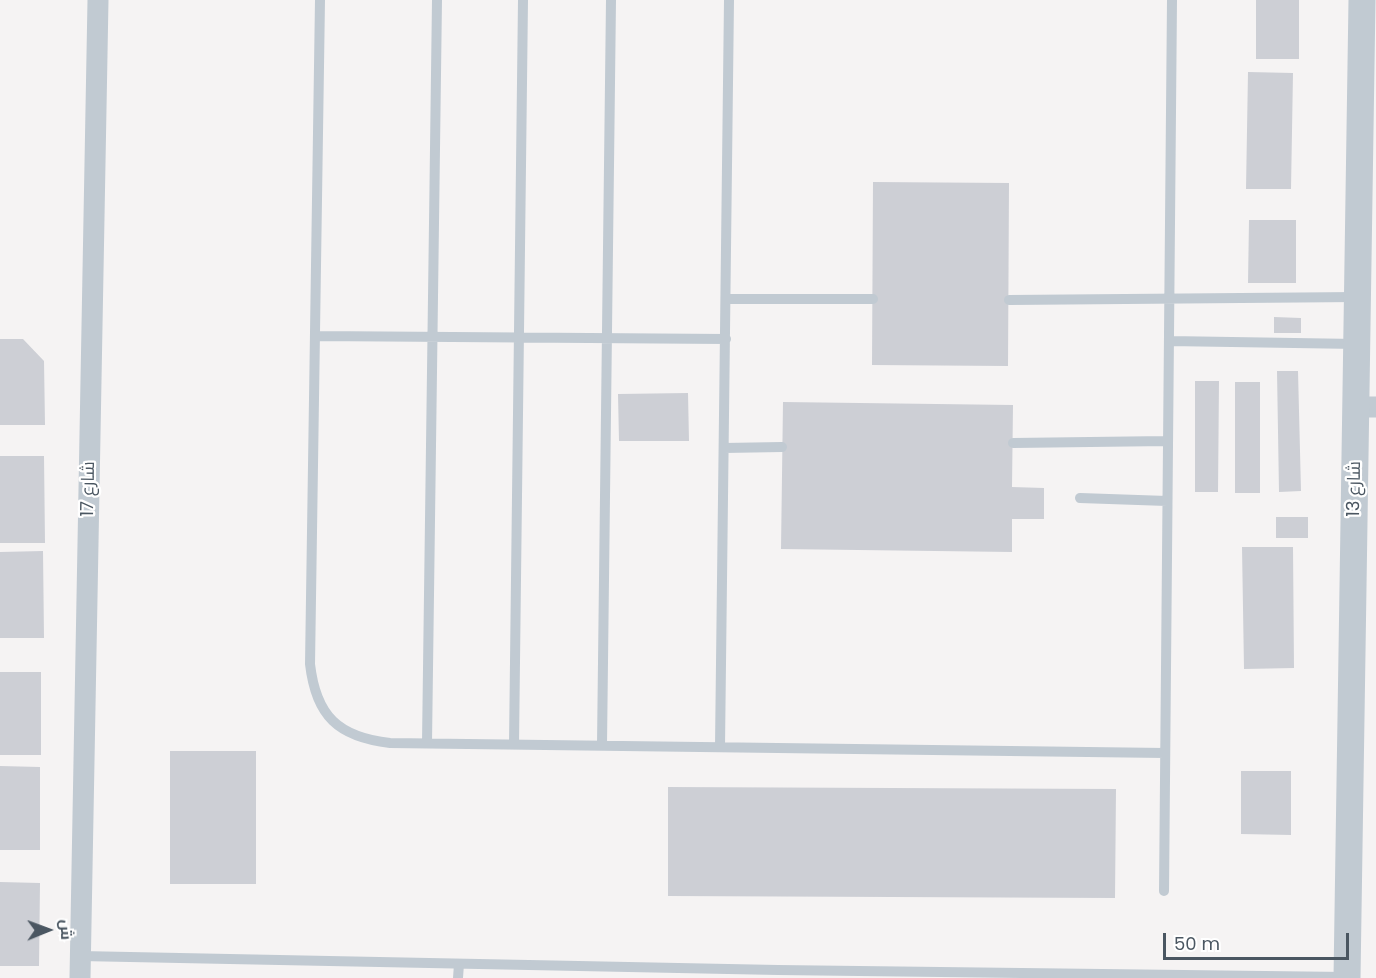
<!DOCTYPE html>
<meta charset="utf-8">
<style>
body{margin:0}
#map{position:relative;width:1376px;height:978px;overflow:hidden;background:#f5f3f3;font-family:Poppins,Cairo,sans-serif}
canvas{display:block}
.north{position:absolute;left:18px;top:900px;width:60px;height:60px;-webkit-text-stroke:4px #fff;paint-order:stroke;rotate:89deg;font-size:16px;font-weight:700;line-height:24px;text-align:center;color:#4a5661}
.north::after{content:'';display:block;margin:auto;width:21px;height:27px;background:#4a5661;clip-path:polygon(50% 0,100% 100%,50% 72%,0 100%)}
.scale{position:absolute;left:1163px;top:933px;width:186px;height:27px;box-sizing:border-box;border:3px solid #4a5661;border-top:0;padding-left:8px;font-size:18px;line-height:21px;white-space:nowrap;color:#4a5661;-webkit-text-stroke:4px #fff;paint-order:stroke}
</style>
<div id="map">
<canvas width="1376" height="978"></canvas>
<div class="north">ش</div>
<div class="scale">50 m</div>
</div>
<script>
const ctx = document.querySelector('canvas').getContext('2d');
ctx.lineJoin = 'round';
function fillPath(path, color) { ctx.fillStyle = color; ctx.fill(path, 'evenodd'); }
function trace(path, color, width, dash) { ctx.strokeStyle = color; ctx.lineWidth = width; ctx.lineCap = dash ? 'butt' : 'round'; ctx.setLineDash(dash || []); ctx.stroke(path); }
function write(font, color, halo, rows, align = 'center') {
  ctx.font = font + ' Poppins,Cairo,sans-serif'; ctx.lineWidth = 4.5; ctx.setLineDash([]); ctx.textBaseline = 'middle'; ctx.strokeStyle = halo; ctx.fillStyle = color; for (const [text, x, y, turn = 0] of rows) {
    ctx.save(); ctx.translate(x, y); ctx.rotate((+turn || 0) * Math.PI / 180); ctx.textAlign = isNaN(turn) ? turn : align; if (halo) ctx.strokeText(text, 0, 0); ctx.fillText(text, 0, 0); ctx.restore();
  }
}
const building = new Path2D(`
 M 1256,0 L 1299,0 L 1299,59 L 1256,59 Z
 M 1248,72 L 1293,73 L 1291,189 L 1246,189 Z
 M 873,182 L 1009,183 L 1008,366 L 872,365 Z
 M 1249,220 L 1296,220 L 1296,283 L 1248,283 Z
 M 1274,317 L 1301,318 L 1301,333 L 1274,333 Z
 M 0,339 L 23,339 L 44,361 L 45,425 L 0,425 Z
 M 1277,371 L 1298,371 L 1301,491 L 1279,492 Z
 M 1195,381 L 1219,381 L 1218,492 L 1195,492 Z
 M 1235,382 L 1260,382 L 1260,493 L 1235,493 Z
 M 688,393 L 689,441 L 619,441 L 618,394 Z
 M 783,402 L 1013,405 L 1012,487 L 1044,488 L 1044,519 L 1012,519 L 1012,552 L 781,549 Z
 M 0,456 L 44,456 L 45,543 L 0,543 Z
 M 1276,517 L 1308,517 L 1308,538 L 1276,538 Z
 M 1242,547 L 1293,547 L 1294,668 L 1244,669 Z
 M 43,551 L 44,638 L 0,638 L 0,552 Z
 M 0,672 L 41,672 L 41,755 L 0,755 Z
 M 170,751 L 256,751 L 256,884 L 170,884 Z
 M 0,766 L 40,767 L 40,850 L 0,850 Z
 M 1241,771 L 1291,771 L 1291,835 L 1241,834 Z
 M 668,787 L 1116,789 L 1115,898 L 668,896 Z
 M 0,882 L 40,883 L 39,966 L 0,966 Z`);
const service = new Path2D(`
 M 320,0 L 310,664 C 316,716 338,737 390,743 L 1165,753
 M 726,299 L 873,299
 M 1009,300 L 1357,297
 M 315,336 L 726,339
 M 1169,341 L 1357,344
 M 1013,443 L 1167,441
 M 724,448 L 782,447
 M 1080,498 L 1167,501
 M 427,743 L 437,0
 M 514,744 L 523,0
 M 602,744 L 611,0
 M 720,746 L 729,0
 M 1164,891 L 1172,0
 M 80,956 L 778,970 L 1346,977
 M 458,978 L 459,964`);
const minor = new Path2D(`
 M 1356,407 L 1376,407
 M 80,978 L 98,0`);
const tertiary = new Path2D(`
 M 1347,978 L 1362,0`);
const streetNames = [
 ["شارع 17",89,489,-89],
 ["شارع 13",1355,489,-89]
];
fillPath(building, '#cdcfd5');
trace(service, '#c1cad2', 10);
trace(minor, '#c1cad2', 21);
trace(tertiary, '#c1cad2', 27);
write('18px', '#4a5661', '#fff', streetNames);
</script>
